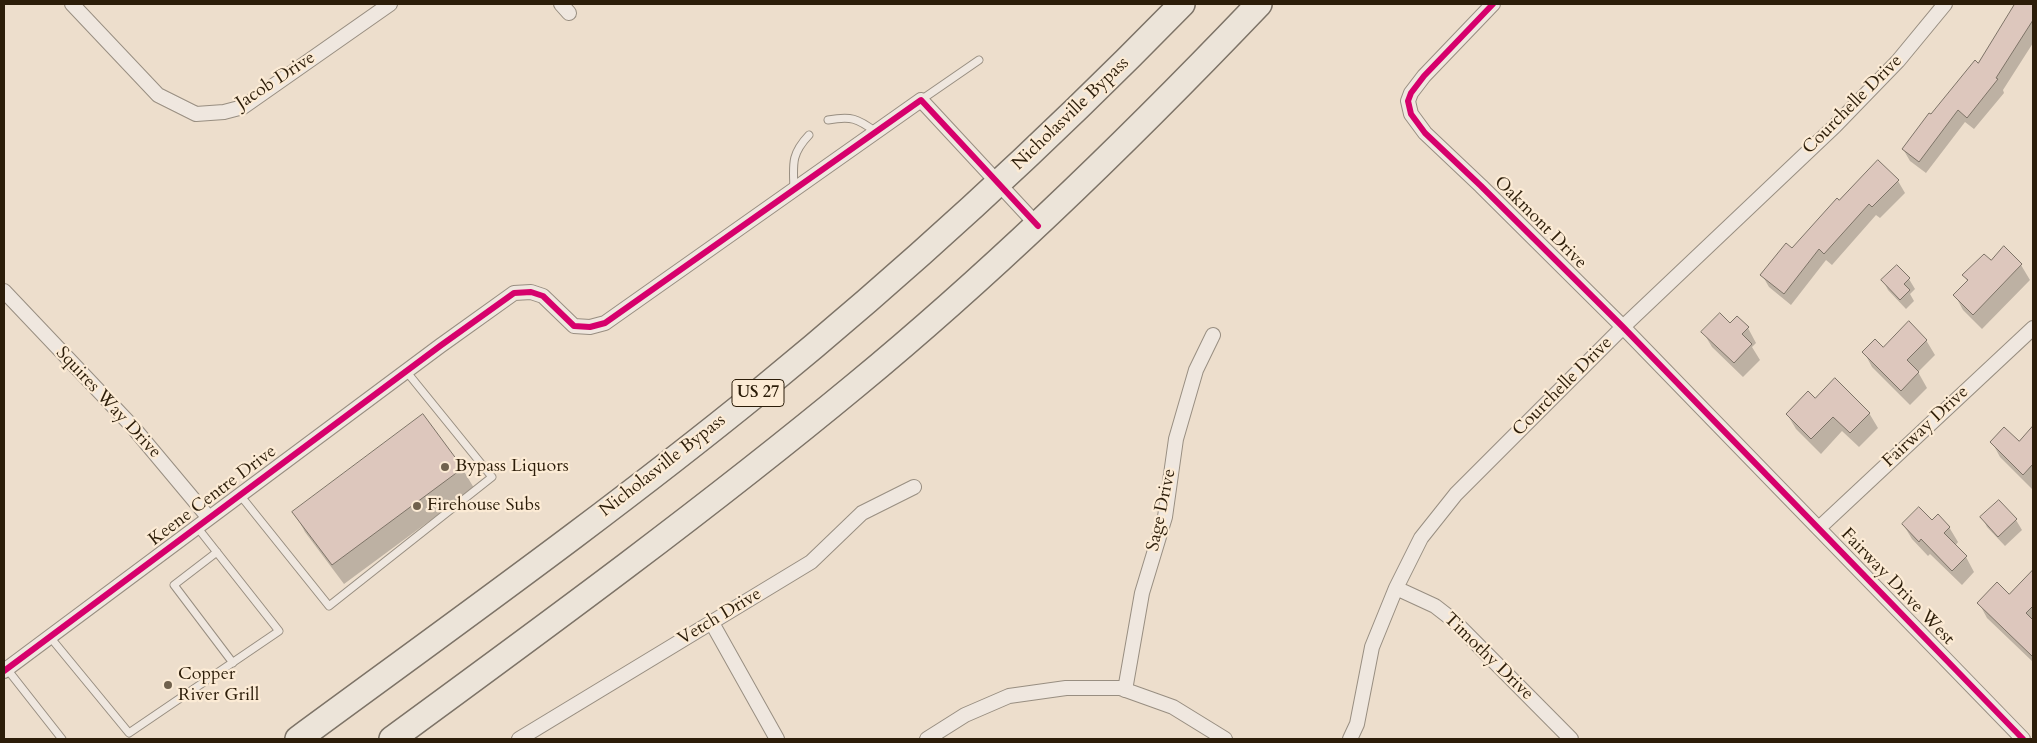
<!DOCTYPE html>
<style>
body{margin:0}
#map{position:relative;width:2037px;height:743px;overflow:hidden;background:#eddecc;font-family:Cardo,serif}
canvas{display:block}
.frame{position:absolute;inset:0;border:5px solid #2c1d09;pointer-events:none}
</style>
<div id="map">
<canvas width="2037" height="743"></canvas>
<div class="frame"></div>
</div>
<script>
const ctx = document.querySelector('canvas').getContext('2d');
ctx.lineJoin = 'round';
function fillPath(path, color) { ctx.fillStyle = color; ctx.fill(path, 'evenodd'); }
function trace(path, color, width, dash) { ctx.strokeStyle = color; ctx.lineWidth = width; ctx.lineCap = dash ? 'butt' : 'round'; ctx.setLineDash(dash || []); ctx.stroke(path); }
function write(font, color, halo, rows, align = 'center') {
  ctx.font = font + ' Cardo,serif'; ctx.lineWidth = 4.5; ctx.setLineDash([]); ctx.textBaseline = 'middle'; ctx.strokeStyle = halo; ctx.fillStyle = color; for (const [text, x, y, turn = 0] of rows) {
    ctx.save(); ctx.translate(x, y); ctx.rotate((+turn || 0) * Math.PI / 180); ctx.textAlign = isNaN(turn) ? turn : align; if (halo) ctx.strokeText(text, 0, 0); ctx.fillText(text, 0, 0); ctx.restore();
  }
}
const shadow = new Path2D(`
 M 2025,4 L 2033,4 L 2033,43 L 2003,90 L 2004,93 L 1974,129 L 1965,122 L 1926,173 L 1910,161 L 1903,149 L 1978,64 L 2018,16 Z
 M 1898,181 L 1905,193 L 1880,218 L 1876,215 L 1832,265 L 1826,260 L 1791,305 L 1769,287 L 1762,275 L 1793,250 L 1839,202 Z
 M 2004,248 L 2021,265 L 2030,280 L 1982,329 L 1963,310 L 1955,295 L 1968,282 L 1964,276 L 1991,262 Z
 M 1897,266 L 1909,279 L 1915,289 L 1910,294 L 1914,301 L 1906,309 L 1888,290 L 1883,280 Z
 M 1748,328 L 1756,343 L 1752,347 L 1760,360 L 1743,377 L 1712,347 L 1703,332 Z
 M 1926,340 L 1935,355 L 1918,372 L 1927,388 L 1910,405 L 1872,367 L 1864,352 Z
 M 1869,413 L 1878,428 L 1859,447 L 1842,431 L 1821,454 L 1796,429 L 1787,414 Z
 M 2033,428 L 2033,488 L 2032,489 L 2000,457 L 1992,442 L 2019,443 Z
 M 462,468 L 474,488 L 344,584 L 305,532 L 294,512 Z
 M 1999,502 L 2016,520 L 2022,530 L 2005,546 L 1987,527 L 1982,517 Z
 M 1903,524 L 1949,527 L 1958,542 L 1955,546 L 1966,557 L 1974,572 L 1962,585 L 1930,554 L 1928,556 L 1912,539 Z
 M 2027,578 L 2033,584 L 2033,662 L 1987,618 L 1979,603 L 2009,596 Z`);
const building = new Path2D(`
 M 2015,4 L 2033,4 L 2033,20 L 1996,78 L 1998,79 L 1967,118 L 1958,110 L 1919,162 L 1902,149 L 1929,113 L 1931,114 L 1975,60 L 1978,63 Z
 M 1878,160 L 1899,180 L 1872,207 L 1869,204 L 1824,254 L 1819,249 L 1784,294 L 1760,275 L 1786,243 L 1792,248 L 1837,198 L 1839,200 Z
 M 2004,246 L 2022,264 L 1973,315 L 1953,295 L 1968,280 L 1962,275 L 1984,254 L 1991,260 Z
 M 1897,265 L 1910,278 L 1904,284 L 1910,290 L 1900,300 L 1881,280 Z
 M 1720,313 L 1730,323 L 1737,316 L 1749,327 L 1742,334 L 1752,344 L 1734,363 L 1701,332 Z
 M 1909,321 L 1927,340 L 1907,360 L 1919,372 L 1901,391 L 1862,352 L 1875,339 L 1883,347 Z
 M 1835,378 L 1870,413 L 1850,433 L 1833,417 L 1811,439 L 1786,414 L 1808,391 L 1815,398 Z
 M 423,414 L 463,468 L 332,565 L 292,512 Z
 M 2033,426 L 2033,464 L 2023,475 L 1990,442 L 2004,427 L 2019,441 Z
 M 1999,500 L 2017,519 L 1998,537 L 1980,517 Z
 M 1919,507 L 1932,520 L 1938,514 L 1950,527 L 1944,533 L 1967,556 L 1952,571 L 1921,539 L 1919,542 L 1902,524 Z
 M 2033,570 L 2033,606 L 2026,613 L 2033,620 L 2033,657 L 1977,603 L 1997,582 L 2009,594 Z`);
const lane = new Path2D(`
 M 921,100 L 979,60
 M 828,120 C 851,116 857,118 876,132
 M 794,189 C 793,164 791,154 809,135
 M 240,495 L 329,606 L 492,477 L 406,371
 M 217,552 L 174,585 L 233,663
 M 50,637 L 129,733 L 279,631 L 197,527
 M 7,669 L 62,739`);
const street = new Path2D(`
 M 72,4 L 158,95 L 196,114 L 224,112 L 243,107 L 390,4
 M 561,4 L 569,13
 M 1493,4 L 1424,76 L 1411,93 L 1408,101 L 1411,114 L 1425,133 L 1481,186 L 1623,327 L 2023,739
 M 4,291 L 132,426 L 209,518
 M 1819,528 L 2033,328
 M 1396,588 L 1435,606 L 1453,620 L 1571,739
 M 712,623 L 777,739
 M 4,671 L 440,346 L 514,293 L 531,292 L 543,296 L 574,326 L 590,327 L 605,323 L 921,100 L 1038,226
 M 1125,690 L 1142,593 L 1165,517 L 1176,439 L 1196,370 L 1213,335
 M 519,739 L 811,562 L 862,513 L 914,487
 M 927,739 L 965,715 L 1009,696 L 1066,688 L 1120,688 L 1173,707 L 1225,739
 M 1350,739 L 1357,724 L 1372,647 L 1396,588 L 1421,538 L 1456,494 L 1625,325 L 1835,126 L 1898,61 L 1945,4`);
const highway = new Path2D(`
 M 298,739 C 453,625 610,513 760,391 C 908,270 1048,141 1182,4
 M 392,739 C 549,624 706,509 856,385 C 999,267 1131,138 1259,4`);
const cycleway = new Path2D(`
 M 1493,4 L 1424,76 L 1411,93 L 1408,101 L 1411,114 L 1425,133 L 1481,186 L 1623,327 L 2023,739
 M 4,671 L 440,346 L 514,293 L 531,292 L 543,296 L 574,326 L 590,327 L 605,323 L 921,100 L 1038,226`);
const markers = [
 [445,467,5,"#70614d"],
 [417,506,5,"#70614d"],
 [168,685,5,"#70614d"]
];
const shields = [
 [758,393,52]
];
const shieldNames = [
 ["US 27",758,393]
];
const streetNames = [
 ["Jacob Drive",276,81,-33],
 ["Courchelle Drive",1853,105,-45],
 ["Nicholasville Bypass",1071,114,-44],
 ["Oakmont Drive",1540,223,45],
 ["Courchelle Drive",1563,387,-45],
 ["Squires Way Drive",108,403,47],
 ["Fairway Drive",1926,427,-43],
 ["Nicholasville Bypass",663,466,-38],
 ["Keene Centre Drive",213,496,-37],
 ["Sage Drive",1162,510,-78],
 ["Fairway Drive West",1897,587,46],
 ["Vetch Drive",720,617,-31],
 ["Timothy Drive",1488,657,44]
];
const poiNames = [
 ["Bypass Liquors",455,467],
 ["Firehouse Subs",427,506],
 ["Copper",178,675],
 ["River Grill",178,696]
];
fillPath(shadow, '#0003');
fillPath(building, '#ddc7bd');
trace(building, '#7d7367', 1);
trace(lane, '#988e81', 9);
trace(street, '#988e81', 16);
trace(highway, '#7d7367', 28);
trace(lane, '#efe7df', 7);
trace(street, '#efe7df', 14);
trace(highway, '#ece4d9', 25);
trace(cycleway, '#d6006c', 6);
for (const [x, y, r, color] of markers) { const dot = new Path2D(); dot.arc(x, y, r, 0, 2 * Math.PI); ctx.fillStyle = color; ctx.fill(dot); trace(dot, '#fcebd5', 2); }
for (const [x, y, w] of shields) { const box = new Path2D(); box.roundRect(x - w / 2, y - 13.5, w, 27, 4); ctx.fillStyle = '#fcebd5'; ctx.fill(box); trace(box, '#2c1d09', 1); }
write('bold 16px', '#2c1d09', null, shieldNames);
write('18px', '#2c1d09', '#fcebd5', streetNames);
write('18px', '#2c1d09', '#fcebd5', poiNames, 'left');
</script>
